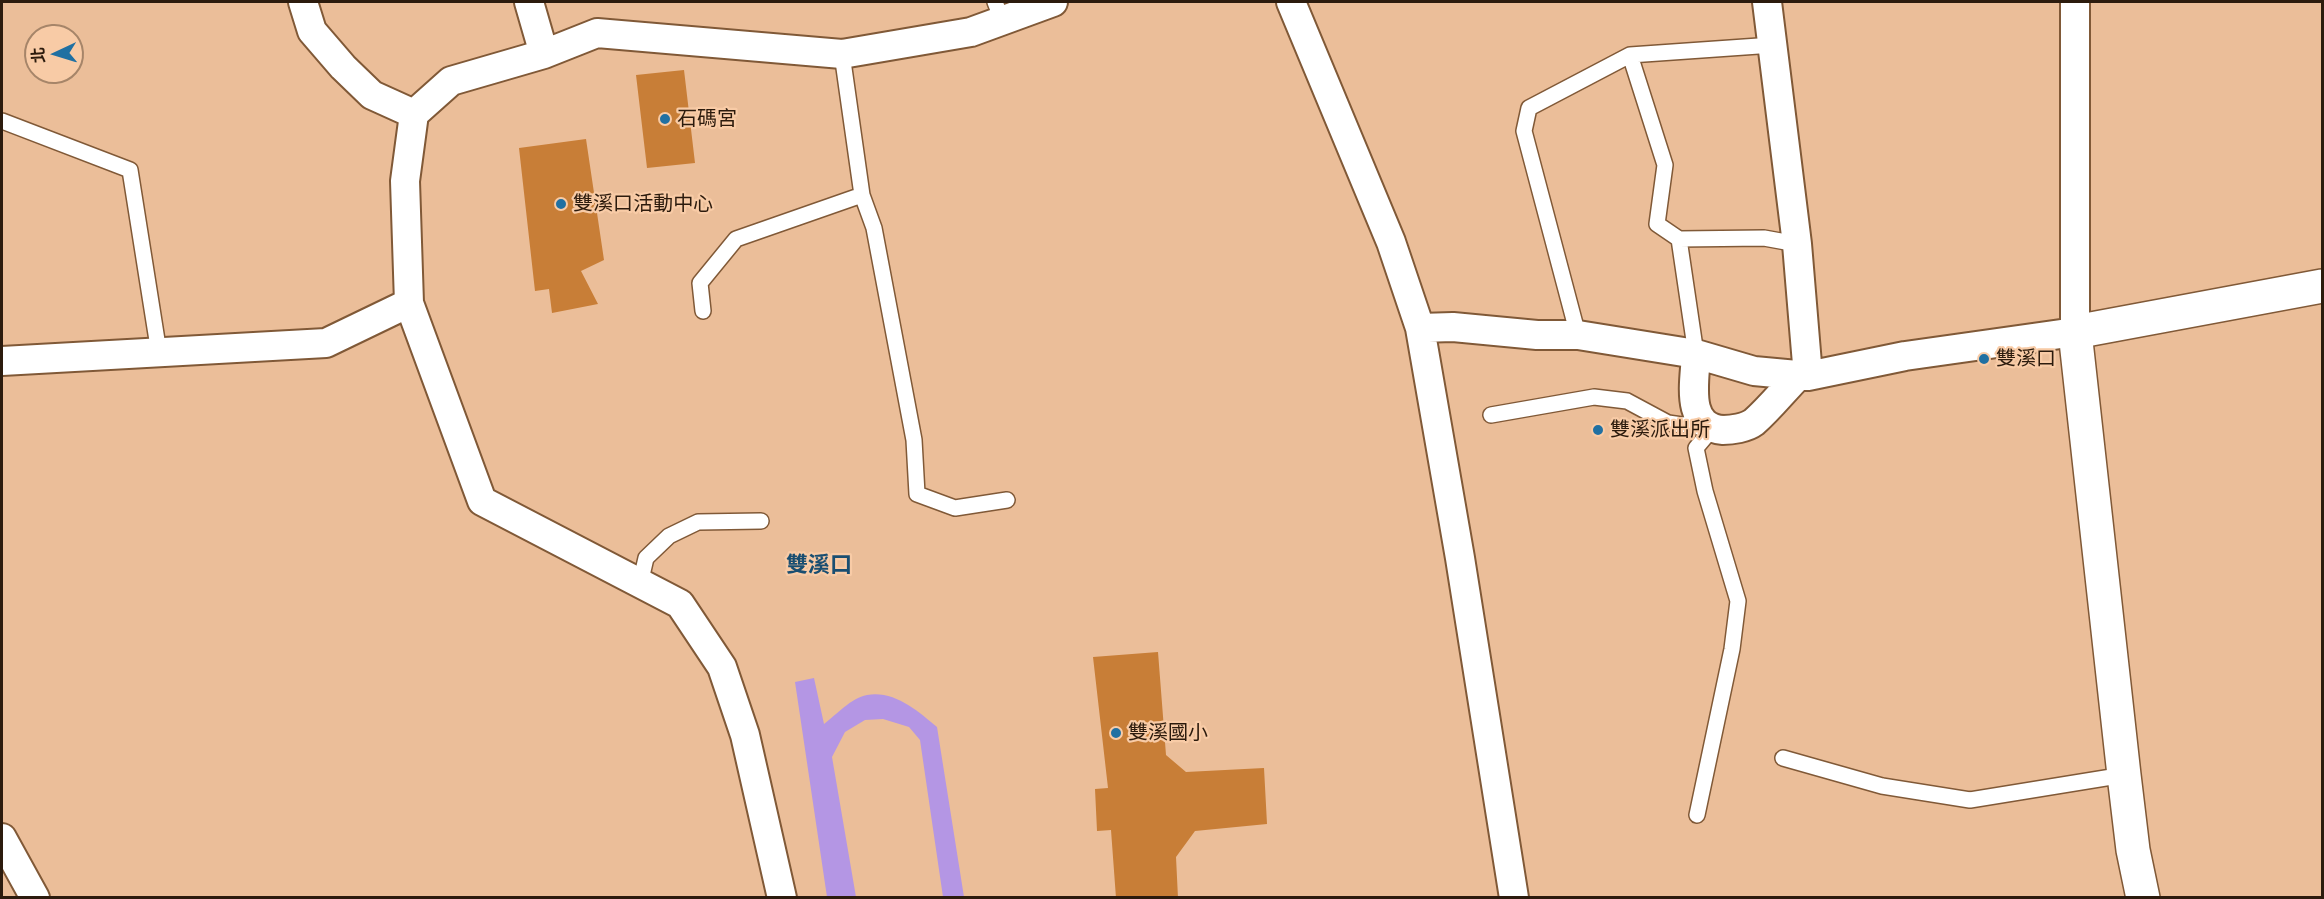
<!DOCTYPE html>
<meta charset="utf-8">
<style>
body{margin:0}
#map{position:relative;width:2324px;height:899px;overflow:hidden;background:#ebbe99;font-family:Inter,"Noto Sans TC",sans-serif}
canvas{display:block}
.frame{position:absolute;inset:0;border:3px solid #2c1b0d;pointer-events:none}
.north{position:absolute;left:24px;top:24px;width:60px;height:60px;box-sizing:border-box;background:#f8cba6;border:2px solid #a68569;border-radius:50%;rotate:266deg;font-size:16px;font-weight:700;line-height:24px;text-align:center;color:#2c1b0d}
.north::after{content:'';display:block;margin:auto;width:21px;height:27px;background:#2070a2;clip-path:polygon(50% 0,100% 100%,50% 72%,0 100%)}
</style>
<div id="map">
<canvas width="2324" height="899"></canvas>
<div class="frame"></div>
<div class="north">北</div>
</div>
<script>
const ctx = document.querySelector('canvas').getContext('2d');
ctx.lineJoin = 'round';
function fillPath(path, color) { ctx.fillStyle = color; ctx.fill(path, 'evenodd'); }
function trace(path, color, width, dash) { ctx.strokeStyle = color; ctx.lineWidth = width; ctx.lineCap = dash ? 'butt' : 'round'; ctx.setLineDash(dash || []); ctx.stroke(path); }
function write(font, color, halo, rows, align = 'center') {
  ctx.font = font + ' Inter,"Noto Sans TC",sans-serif'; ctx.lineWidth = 4.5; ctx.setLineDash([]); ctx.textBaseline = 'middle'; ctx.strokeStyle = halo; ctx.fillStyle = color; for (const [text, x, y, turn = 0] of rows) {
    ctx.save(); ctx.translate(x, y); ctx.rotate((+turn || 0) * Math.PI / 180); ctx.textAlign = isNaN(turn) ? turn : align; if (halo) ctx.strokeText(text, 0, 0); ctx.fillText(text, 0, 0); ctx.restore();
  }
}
const green = new Path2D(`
 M 814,678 L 824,724 C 836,715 851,698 867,695 C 894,690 918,711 937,727 L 964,897 L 943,897 L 920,740 L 909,727 L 883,719 L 865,720 L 845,732 L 832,757 L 856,897 L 827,897 L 795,682 Z`);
const building = new Path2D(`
 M 684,70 L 695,163 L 647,168 L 636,75 Z
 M 586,139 L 604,260 L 581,271 L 598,304 L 552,313 L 549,289 L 535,291 L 519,148 Z
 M 1158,652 L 1166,755 L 1186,772 L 1264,768 L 1267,824 L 1195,831 L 1176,857 L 1178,898 L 1116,898 L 1111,830 L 1097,831 L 1095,789 L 1108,788 L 1093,657 Z`);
const service = new Path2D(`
 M 995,2 L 1002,20
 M 842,54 L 862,195 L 874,228 L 914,440 L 917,494 L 955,508 L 1007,500
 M 1630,55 L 1665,165 L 1657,224 L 1679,239 L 1764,238 L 1797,244
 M 2,121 L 130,170 L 159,353
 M 1679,239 L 1696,354
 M 703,311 L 700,283 L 736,239 L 862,195
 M 1578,335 L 1524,131 L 1529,108 L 1630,55 L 1773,45
 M 1491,415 L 1594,397 L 1627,401 L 1668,423 L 1682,425 L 1703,423
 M 640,584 L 646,558 L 669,536 L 698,522 L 761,521
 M 1783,758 L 1882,786 L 1970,800 L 2124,775
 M 1697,815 L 1732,649 L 1738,601 L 1705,491 L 1696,448 L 1712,429`);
const minor = new Path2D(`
 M 303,2 L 312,31 L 343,67 L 372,95 L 414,114
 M 529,2 L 544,54
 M 1291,2 L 1391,242 L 1420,328 L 1460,558 L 1514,898
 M 1767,2 L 1797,244 L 1808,376
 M 409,303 L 482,501 L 680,604 L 722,667 L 745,735 L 782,898
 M 1420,328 L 1453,327 L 1537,335 L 1578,335 L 1696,354 L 1754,371 L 1808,376 L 1905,356 L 2075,332 L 2075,2
 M 1696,354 C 1695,381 1684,427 1723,430 C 1732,430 1746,428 1754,422 C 1770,408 1784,390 1799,375
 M 2,361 L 326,343 L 409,303 L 405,181 L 414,114 L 451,81 L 544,54 L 597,33 L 842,54 L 971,32 L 1053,2
 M 2,838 L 35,898`);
const tertiary = new Path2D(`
 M 2143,898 L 2133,850 L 2124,775 L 2075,332 L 2322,286`);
const markers = [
 [665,119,6,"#2070a2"],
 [561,204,6,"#2070a2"],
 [1984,359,6,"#2070a2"],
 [1598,430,6,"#2070a2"],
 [1116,733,6,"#2070a2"]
];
const poiNames = [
 ["石碼宮",677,119],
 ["雙溪口活動中心",573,204],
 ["雙溪口",1996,359],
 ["雙溪派出所",1610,430],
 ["雙溪國小",1128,733]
];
const quarterNames = [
 ["雙溪口",819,565]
];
fillPath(green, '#b496e4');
fillPath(building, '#c87e37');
trace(service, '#805937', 18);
trace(minor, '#805937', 32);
trace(tertiary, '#805937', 36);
trace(service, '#fff', 15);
trace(minor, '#fff', 28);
trace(tertiary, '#fff', 33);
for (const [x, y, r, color] of markers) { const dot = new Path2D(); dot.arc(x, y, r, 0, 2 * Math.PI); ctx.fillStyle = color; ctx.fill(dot); trace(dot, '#f8cba6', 2); }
write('20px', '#2c1b0d', '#f8cba6', poiNames, 'left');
write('bold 22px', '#194e71', '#f8cba6', quarterNames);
</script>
